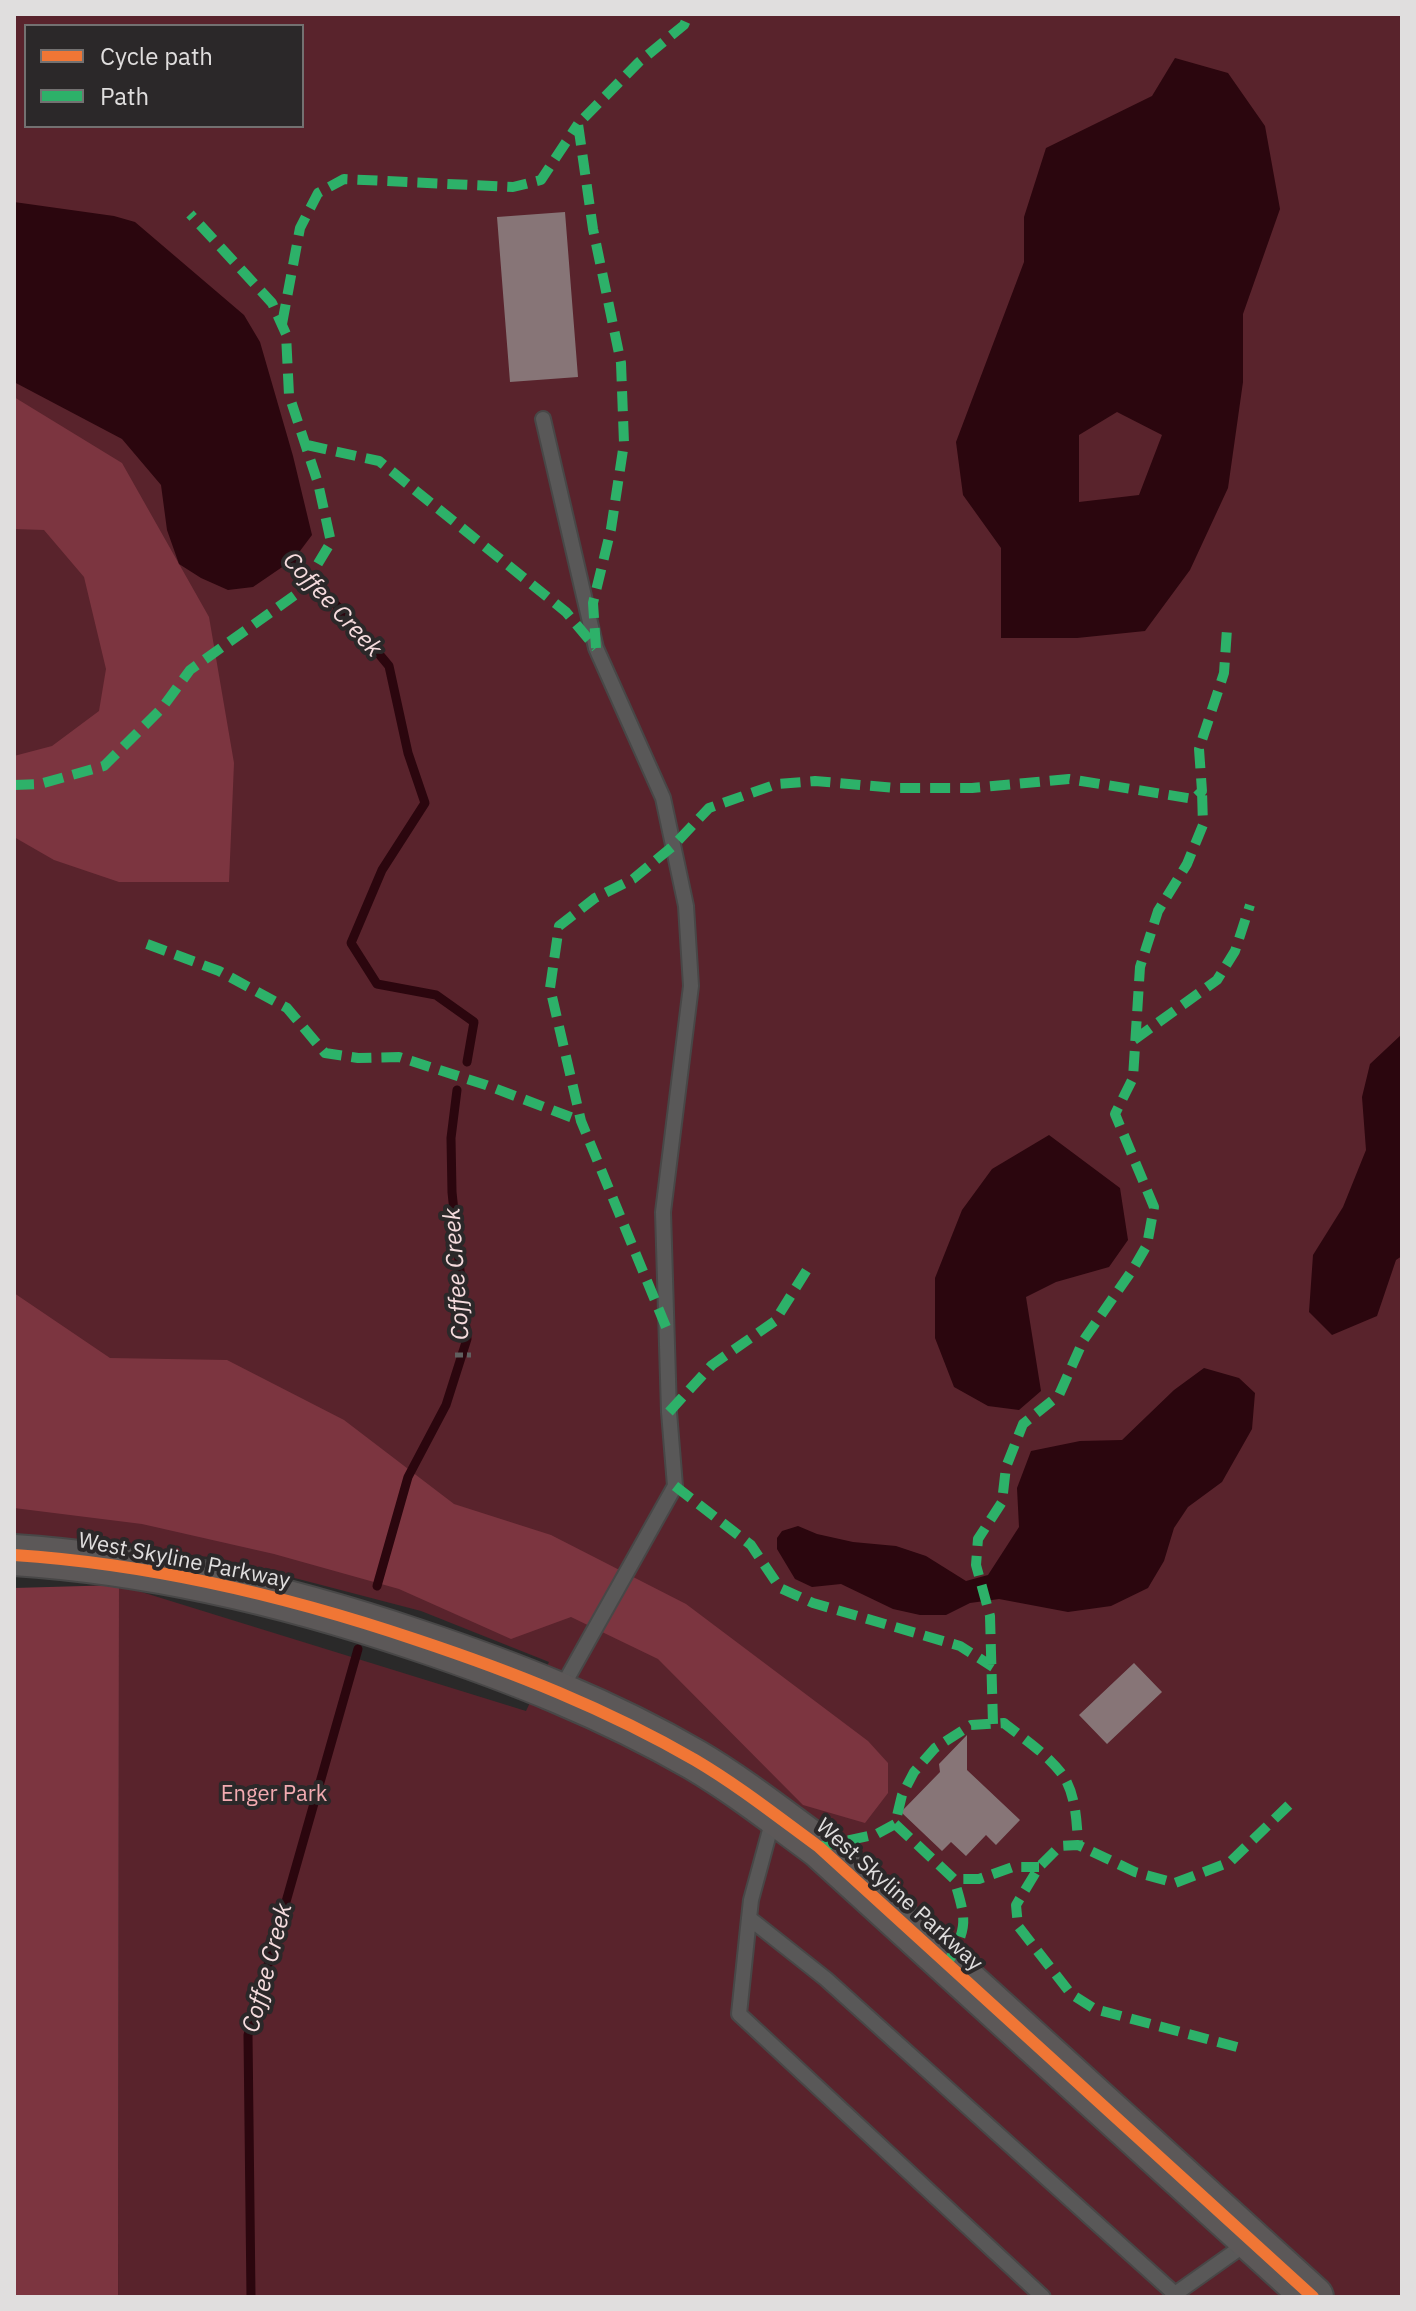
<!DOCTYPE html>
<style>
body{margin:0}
#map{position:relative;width:1416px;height:2311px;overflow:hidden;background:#2a2929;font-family:"IBM Plex Sans",sans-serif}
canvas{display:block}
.frame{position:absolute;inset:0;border:16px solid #e0dede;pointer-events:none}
.legend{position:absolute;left:24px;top:24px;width:280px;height:104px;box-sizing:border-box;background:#2b2829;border:2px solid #737171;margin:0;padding:10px 14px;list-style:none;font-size:24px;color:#e0dede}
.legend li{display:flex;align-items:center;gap:16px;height:40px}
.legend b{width:40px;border:2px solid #737171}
</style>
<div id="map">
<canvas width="1416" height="2311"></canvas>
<div class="frame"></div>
<ul class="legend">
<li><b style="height:10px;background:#f07635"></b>Cycle path</li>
<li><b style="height:10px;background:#2db169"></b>Path</li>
</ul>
</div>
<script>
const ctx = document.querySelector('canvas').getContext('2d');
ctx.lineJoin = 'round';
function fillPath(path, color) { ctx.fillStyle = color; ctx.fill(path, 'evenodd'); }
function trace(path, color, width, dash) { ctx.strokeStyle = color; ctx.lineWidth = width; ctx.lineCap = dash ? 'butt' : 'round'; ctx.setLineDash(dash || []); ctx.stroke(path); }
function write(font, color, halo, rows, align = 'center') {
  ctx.font = font + ' "IBM Plex Sans",sans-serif'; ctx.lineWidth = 8; ctx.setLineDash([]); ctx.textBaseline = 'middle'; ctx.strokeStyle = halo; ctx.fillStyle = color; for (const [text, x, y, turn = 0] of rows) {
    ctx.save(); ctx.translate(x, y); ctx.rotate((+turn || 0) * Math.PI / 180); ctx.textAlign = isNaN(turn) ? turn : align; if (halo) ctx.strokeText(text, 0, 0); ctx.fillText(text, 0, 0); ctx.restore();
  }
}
const green = new Path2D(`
 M 14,14 L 1402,14 L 1402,2297 L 118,2297 L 119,1585 L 526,1711 L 549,1662 L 421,1611 L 218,1558 L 14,1535 ZM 26,26 L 302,26 L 302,126 L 26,126 Z`);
const forest = new Path2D(`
 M 14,397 L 122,463 L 209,617 L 234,763 L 229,882 L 119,882 L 54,860 L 14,837 L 14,756 L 52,746 L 99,711 L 106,669 L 84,577 L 44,530 L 14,529 Z
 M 14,1293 L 110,1358 L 227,1360 L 344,1420 L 454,1504 L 551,1535 L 686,1604 L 868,1741 L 888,1763 L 888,1793 L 865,1823 L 803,1805 L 658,1659 L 571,1617 L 511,1639 L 399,1589 L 274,1554 L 142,1524 L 14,1508 Z
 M 119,1585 L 118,2297 L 14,2297 L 14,1588 Z`);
const water = new Path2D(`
 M 1175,58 L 1228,73 L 1265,126 L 1280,209 L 1243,314 L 1243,382 L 1228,488 L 1190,570 L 1145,631 L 1077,638 L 1001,638 L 1001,548 L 963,495 L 956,442 L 1024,262 L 1024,217 L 1046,148 L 1152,96 ZM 1117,412 L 1162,435 L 1139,495 L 1079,502 L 1079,435 Z
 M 14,202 L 114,216 L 135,222 L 244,315 L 260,342 L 293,456 L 312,535 L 294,559 L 253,587 L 228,590 L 201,578 L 179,564 L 167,530 L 161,485 L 122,439 L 14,382 Z
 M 1402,1034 L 1402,1256 L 1396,1260 L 1377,1316 L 1332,1335 L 1309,1312 L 1313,1255 L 1343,1207 L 1366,1150 L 1362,1097 L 1370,1064 Z
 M 1049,1135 L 1120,1188 L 1128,1240 L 1109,1267 L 1056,1282 L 1026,1297 L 1041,1391 L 1019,1410 L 988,1406 L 954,1387 L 935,1338 L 935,1278 L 962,1210 L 992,1169 Z
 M 1204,1368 L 1239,1378 L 1255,1393 L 1252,1429 L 1222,1482 L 1188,1507 L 1174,1528 L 1164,1561 L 1148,1588 L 1111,1606 L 1068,1612 L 999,1599 L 970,1603 L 946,1615 L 920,1615 L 893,1609 L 841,1584 L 812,1587 L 795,1579 L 777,1549 L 777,1538 L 782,1531 L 798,1526 L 817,1534 L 853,1542 L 896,1546 L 926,1556 L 966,1581 L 988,1575 L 1019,1527 L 1017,1488 L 1031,1451 L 1080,1441 L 1122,1440 L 1174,1390 Z`);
const stream = new Path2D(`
 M 286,555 L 349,618 L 389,666 L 408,753 L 425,803 L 382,870 L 351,943 L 377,984 L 436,995 L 474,1022 L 467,1062
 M 377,1586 L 408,1477 L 446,1405 L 467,1339 L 452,1192 L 451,1138 L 457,1090
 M 251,2297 L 248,2035 L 358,1649`);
const building = new Path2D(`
 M 565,212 L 578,377 L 510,382 L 497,217 Z
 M 1134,1663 L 1162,1692 L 1107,1744 L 1079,1715 Z
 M 967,1735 L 967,1770 L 1020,1820 L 996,1845 L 986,1835 L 966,1856 L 951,1842 L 942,1851 L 901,1812 L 940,1772 L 939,1764 Z`);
const path = new Path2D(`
 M 455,1355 L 471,1355`);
const lane = new Path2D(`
 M 543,419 L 596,648 L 663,798 L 686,906 L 691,986 L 663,1212 L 669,1412 L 675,1486 L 560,1691
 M 773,1819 L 751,1900 L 749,1918 L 826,1979 L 1175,2294 L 1247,2243
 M 749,1918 L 739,2014 L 1043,2297`);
const secondary = new Path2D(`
 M 14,1555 C 151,1564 287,1596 417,1640 C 513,1672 607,1709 695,1760 C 739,1786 778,1817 819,1847 L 1313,2297`);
const quiet = new Path2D(`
 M 282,324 L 300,228 L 318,193 L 344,179 L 513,187 L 541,180 L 578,124
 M 307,445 L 379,461 L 566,612 L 596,648
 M 596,648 L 593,603 L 611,529 L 624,443 L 621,363 L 593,229 L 578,124 L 639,62 L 684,25 L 689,14
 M 14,785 L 40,784 L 104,766 L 162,708 L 190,670 L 302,590 L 331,542 L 318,483 L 289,395 L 286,334 L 272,303 L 190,214
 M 147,944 L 219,971 L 287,1008 L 325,1053 L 358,1058 L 399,1057 L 486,1085 L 581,1121
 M 1134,1040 L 1217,980 L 1235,951 L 1250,905
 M 666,1327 L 581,1121 L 550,988 L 559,926 L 595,898 L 633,879 L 673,846 L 709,808 L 777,784 L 815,781 L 895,788 L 972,788 L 1069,779 L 1194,799 L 1202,791 L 1199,749 L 1224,673 L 1227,629
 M 669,1412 L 712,1365 L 775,1321 L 808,1268
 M 675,1486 L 751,1545 L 780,1588 L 813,1603 L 960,1646 L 993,1667
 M 993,1724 L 990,1616 L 976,1565 L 978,1539 L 1002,1502 L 1006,1467 L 1023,1424 L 1059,1395 L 1083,1341 L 1133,1269 L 1147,1245 L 1154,1207 L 1115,1114 L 1133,1078 L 1140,967 L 1158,911 L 1187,864 L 1203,825 L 1202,791
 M 895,1824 L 954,1879 L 979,1879 L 1013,1867 L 1039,1867
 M 819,1847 L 877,1834 L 895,1824 L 902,1795 L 914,1772 L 935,1748 L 971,1725 L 1004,1723 C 1024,1739 1050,1756 1064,1777 C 1076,1796 1077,1824 1078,1845
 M 947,1964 C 969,1926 966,1920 954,1879
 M 1237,2047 L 1095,2009 L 1071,1994 L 1018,1926 L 1016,1905 L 1039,1867 L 1060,1846 L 1078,1845 L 1135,1872 L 1175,1883 L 1230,1862 L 1291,1803`);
const cycleway = new Path2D(`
 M 14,1555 C 151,1564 287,1596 417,1640 C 513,1672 607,1709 695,1760 C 739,1786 778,1817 819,1847 L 1313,2297`);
const streetNames = [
 ["West Skyline Parkway",184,1561,11],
 ["West Skyline Parkway",899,1895,42]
];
const parkNames = [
 ["Enger Park",274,1795]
];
const waterNames = [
 ["Coffee Creek",332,605,47],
 ["Coffee Creek",457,1274,-94],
 ["Coffee Creek",268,1968,-75]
];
fillPath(green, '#59232c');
fillPath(forest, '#7c3540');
fillPath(water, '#2b060e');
trace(stream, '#2b060e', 9);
fillPath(building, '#877577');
trace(lane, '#484747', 18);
trace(secondary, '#484747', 44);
trace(path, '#605f5f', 5, [8, 4]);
trace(lane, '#595858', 14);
trace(secondary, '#5c5858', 40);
trace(quiet, '#2db169', 10, [20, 10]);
trace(cycleway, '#f07635', 12);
write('22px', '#e0dede', '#2b2829', streetNames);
write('22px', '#f3abb1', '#2b2829', parkNames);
write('italic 24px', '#f6dcde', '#2b2829', waterNames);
</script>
